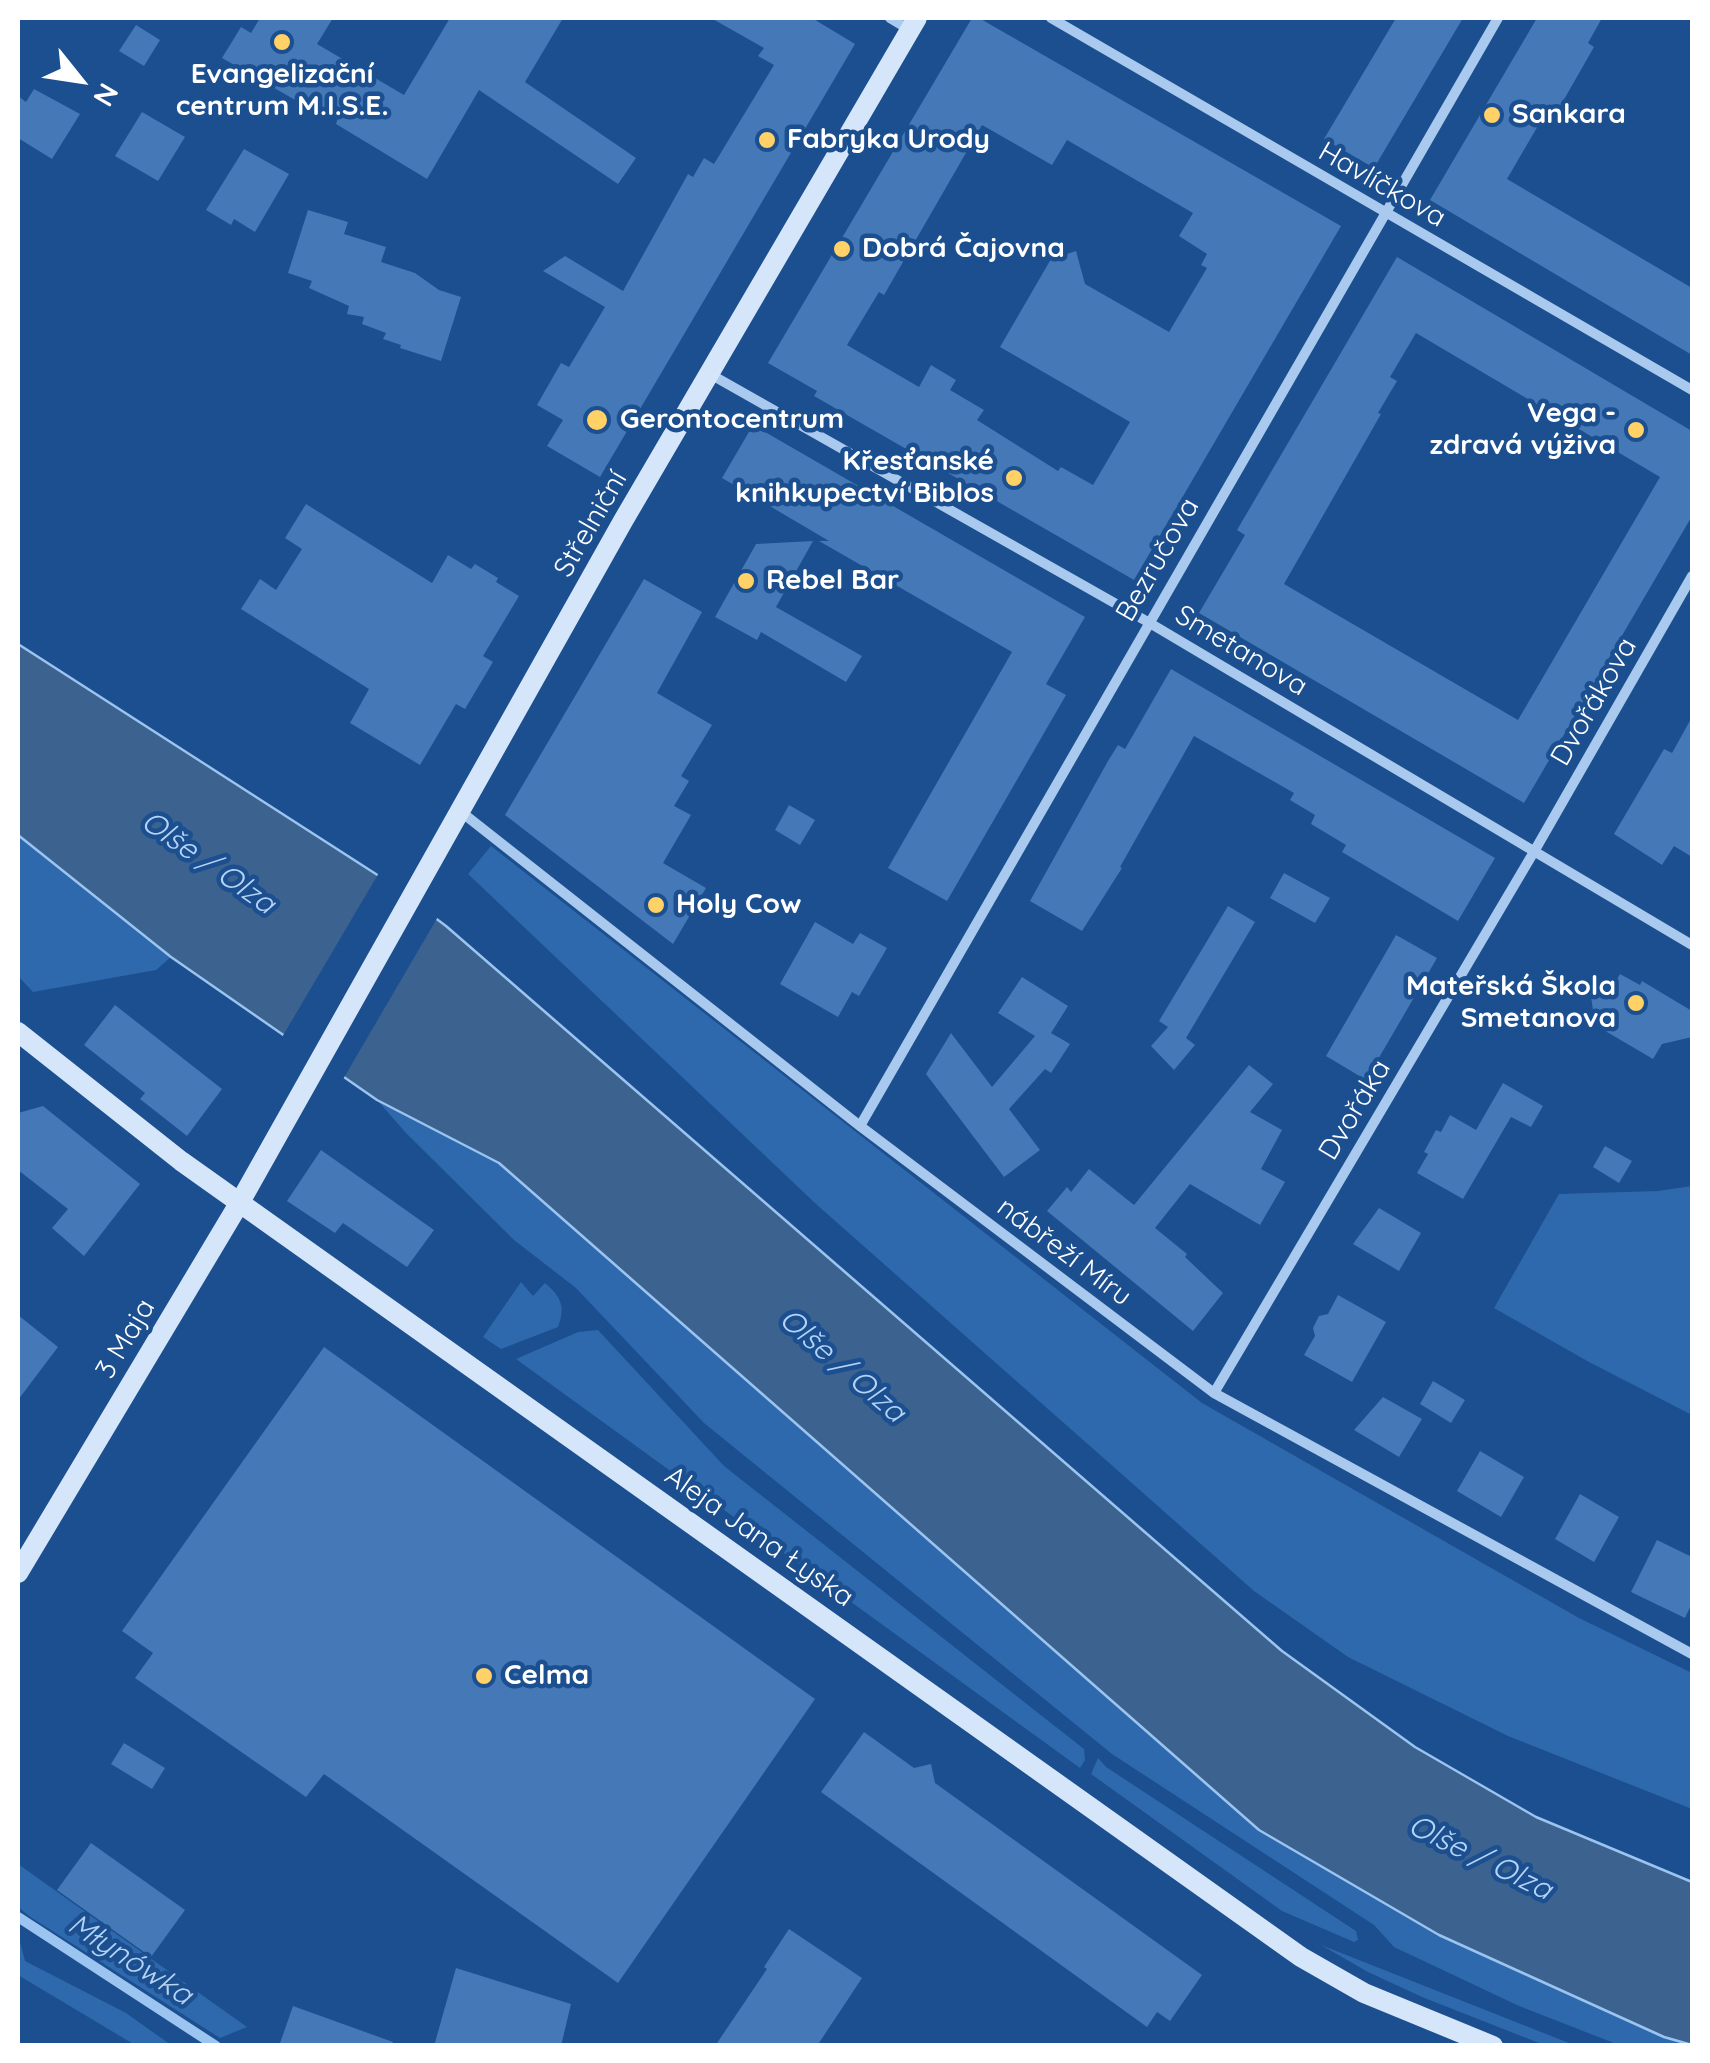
<!DOCTYPE html>
<meta charset="utf-8">
<style>
body{margin:0}
#map{position:relative;width:1710px;height:2063px;overflow:hidden;background:#1b4f8f;font-family:Quicksand,sans-serif}
canvas{display:block}
.frame{position:absolute;inset:0;border:20px solid #fff;pointer-events:none}
.north{position:absolute;left:30px;top:30px;width:100px;height:100px;-webkit-text-stroke:8px #1b4f8f;paint-order:stroke;rotate:120deg;font-size:28px;font-weight:700;line-height:40px;text-align:center;color:#fff}
.north::after{content:'';display:block;margin:auto;width:35px;height:45px;background:#fff;clip-path:polygon(50% 0,100% 100%,50% 72%,0 100%)}
</style>
<div id="map">
<canvas width="1710" height="2063"></canvas>
<div class="frame"></div>
<div class="north">N</div>
</div>
<script>
const ctx = document.querySelector('canvas').getContext('2d');
ctx.lineJoin = 'round';
function fillPath(path, color) { ctx.fillStyle = color; ctx.fill(path, 'evenodd'); }
function trace(path, color, width, dash) { ctx.strokeStyle = color; ctx.lineWidth = width; ctx.lineCap = dash ? 'butt' : 'round'; ctx.setLineDash(dash || []); ctx.stroke(path); }
function write(font, color, halo, rows, align = 'center') {
  ctx.font = font + ' Quicksand,sans-serif'; ctx.lineWidth = 9; ctx.setLineDash([]); ctx.textBaseline = 'middle'; ctx.strokeStyle = halo; ctx.fillStyle = color; for (const [text, x, y, turn = 0] of rows) {
    ctx.save(); ctx.translate(x, y); ctx.rotate((+turn || 0) * Math.PI / 180); ctx.textAlign = isNaN(turn) ? turn : align; if (halo) ctx.strokeText(text, 0, 0); ctx.fillText(text, 0, 0); ctx.restore();
  }
}
const green = new Path2D(`
 M 18,835 L 171,957 L 156,970 L 33,992 L 18,976 Z
 M 491,846 L 1202,1403 L 1579,1618 L 1692,1673 L 1692,1809 L 1508,1736 L 1348,1657 L 1254,1591 L 816,1204 L 468,874 Z
 M 377,1100 L 499,1163 L 758,1390 L 1439,1935 L 1687,2045 L 1619,2045 L 1519,2006 L 1394,1947 L 1374,1925 L 1112,1754 L 704,1423 L 576,1288 L 514,1240 L 406,1133 Z
 M 1692,1186 L 1692,1415 L 1589,1362 L 1494,1308 L 1559,1194 L 1658,1191 Z
 M 521,1282 L 533,1296 L 545,1283 C 561,1297 566,1306 558,1327 L 501,1349 L 483,1337 Z
 M 598,1330 L 724,1466 L 1084,1749 L 1085,1760 L 1080,1768 L 516,1359 L 578,1332 Z
 M 1098,1758 L 1106,1767 L 1356,1931 L 1358,1940 L 1354,1942 L 1282,1911 L 1091,1774 Z
 M 18,1864 L 247,2027 L 220,2038 L 29,1916 L 18,1907 Z
 M 18,1934 L 25,1961 L 126,2013 L 171,2045 L 135,2045 L 18,1975 Z
 M 1321,1945 L 1574,2045 L 1544,2045 L 1422,1997 L 1368,1972 Z`);
const water = new Path2D(`
 M 18,644 L 379,876 L 446,926 L 1282,1651 L 1415,1747 L 1536,1817 L 1692,1882 L 1692,2045 L 1664,2037 L 1439,1935 L 1259,1830 L 499,1163 L 377,1100 L 171,957 L 18,835 Z`);
const pier = new Path2D(`
 M 380,871 L 439,915 L 342,1081 L 281,1039 Z`);
const stream = new Path2D(`
 M 18,1917 L 216,2046`);
const building = new Path2D(`
 M 260,18 L 333,18 L 317,44 L 404,95 L 450,18 L 563,18 L 525,82 L 636,158 L 618,184 L 479,90 L 427,179 L 336,124 L 341,108 L 331,103 L 323,116 L 222,58 L 241,27 L 251,33 Z
 M 711,18 L 812,18 L 855,44 L 600,477 L 547,446 L 563,420 L 537,405 L 561,363 L 569,367 L 605,307 L 543,271 L 565,256 L 623,291 L 688,174 L 693,177 L 704,158 L 714,164 L 774,65 L 758,56 L 764,48 Z
 M 972,18 L 979,18 L 1341,226 L 1134,580 L 814,396 L 817,391 L 768,363 ZM 982,125 L 1052,165 L 1067,140 L 1193,213 L 1179,236 L 1207,254 L 1201,265 L 1207,268 L 1169,332 L 1085,284 L 1076,251 L 1051,259 L 1000,347 L 1130,422 L 1093,485 L 1061,467 L 1058,471 L 977,420 L 984,410 L 950,390 L 956,380 L 931,365 L 919,387 L 847,345 L 879,292 L 884,295 Z
 M 1396,18 L 1463,18 L 1374,168 L 1324,139 Z
 M 1537,18 L 1602,18 L 1588,43 L 1594,47 L 1554,117 L 1546,112 L 1507,179 L 1692,288 L 1692,355 L 1430,200 Z
 M 136,25 L 160,40 L 144,66 L 119,51 Z
 M 34,89 L 80,114 L 52,159 L 18,138 L 18,96 L 26,102 Z
 M 142,112 L 185,137 L 158,181 L 115,156 Z
 M 244,149 L 289,174 L 255,232 L 234,219 L 231,225 L 206,210 Z
 M 308,210 L 348,222 L 344,234 L 386,247 L 381,262 L 415,273 L 439,290 L 461,297 L 441,361 L 400,348 L 401,345 L 383,339 L 386,333 L 362,324 L 364,317 L 347,314 L 349,306 L 309,288 L 312,281 L 288,273 Z
 M 1397,257 L 1692,431 L 1692,516 L 1524,803 L 1199,613 L 1245,535 L 1237,530 ZM 1416,333 L 1660,477 L 1518,720 L 1284,584 L 1381,414 L 1378,413 L 1397,381 L 1390,377 Z
 M 753,425 L 1085,617 L 1046,684 L 1066,695 L 947,901 L 888,868 L 1012,652 L 819,541 L 829,541 L 722,478 Z
 M 306,504 L 432,583 L 448,555 L 471,569 L 475,564 L 498,578 L 496,582 L 519,596 L 483,656 L 493,662 L 465,709 L 456,704 L 420,765 L 350,723 L 369,689 L 241,609 L 260,579 L 276,590 L 302,549 L 285,538 Z
 M 813,541 L 776,607 L 862,656 L 846,682 L 761,632 L 757,640 L 715,617 L 756,544 Z
 M 644,579 L 702,612 L 657,693 L 712,725 L 681,776 L 689,781 L 674,806 L 691,815 L 663,863 L 706,888 L 673,944 L 505,815 Z
 M 1171,669 L 1495,858 L 1458,921 L 1342,852 L 1346,845 L 1311,824 L 1315,815 L 1290,800 L 1294,793 L 1194,736 L 1120,867 L 1122,868 L 1082,931 L 1030,901 L 1108,761 L 1118,745 L 1125,749 Z
 M 1692,717 L 1692,857 L 1674,846 L 1662,865 L 1614,834 L 1664,749 L 1672,753 Z
 M 789,805 L 815,820 L 800,845 L 775,830 Z
 M 1284,873 L 1330,898 L 1315,923 L 1270,898 Z
 M 1228,906 L 1255,922 L 1186,1038 L 1195,1045 L 1174,1070 L 1151,1046 L 1168,1027 L 1159,1021 Z
 M 815,922 L 853,944 L 860,933 L 887,948 L 859,996 L 852,992 L 838,1017 L 780,984 Z
 M 1396,935 L 1437,958 L 1366,1080 L 1326,1056 Z
 M 1620,974 L 1640,985 L 1642,981 L 1692,1011 L 1692,1037 L 1662,1044 L 1653,1059 L 1595,1025 L 1591,996 L 1597,986 L 1614,985 Z
 M 1022,977 L 1068,1006 L 1051,1033 L 1070,1044 L 1051,1073 L 1045,1069 L 1009,1109 L 1040,1150 L 1004,1177 L 926,1074 L 951,1033 L 992,1087 L 1035,1036 L 998,1013 Z
 M 115,1005 L 222,1089 L 187,1136 L 140,1099 L 145,1093 L 84,1045 Z
 M 1249,1065 L 1273,1084 L 1250,1112 L 1282,1130 L 1261,1169 L 1285,1182 L 1260,1225 L 1190,1184 L 1155,1228 L 1187,1254 L 1185,1257 L 1223,1293 L 1193,1331 L 1047,1211 L 1067,1187 L 1071,1192 L 1089,1169 L 1134,1205 Z
 M 1503,1083 L 1543,1106 L 1531,1127 L 1511,1117 L 1463,1199 L 1417,1173 L 1428,1154 L 1424,1152 L 1436,1130 L 1441,1132 L 1450,1115 L 1476,1130 Z
 M 43,1106 L 140,1184 L 84,1256 L 52,1228 L 68,1209 L 18,1170 L 18,1113 Z
 M 1605,1146 L 1632,1161 L 1619,1183 L 1593,1167 Z
 M 321,1150 L 434,1230 L 407,1267 L 343,1223 L 335,1233 L 287,1201 Z
 M 1379,1208 L 1421,1233 L 1399,1271 L 1353,1244 Z
 M 1338,1295 L 1386,1322 L 1352,1382 L 1304,1355 L 1315,1336 L 1313,1328 L 1319,1316 L 1328,1314 Z
 M 18,1315 L 58,1347 L 18,1400 Z
 M 324,1347 L 815,1699 L 618,1983 L 324,1774 L 306,1797 L 135,1678 L 153,1653 L 122,1631 Z
 M 1433,1381 L 1465,1400 L 1451,1423 L 1420,1404 Z
 M 1383,1397 L 1422,1419 L 1399,1457 L 1354,1430 Z
 M 1480,1451 L 1524,1477 L 1501,1517 L 1457,1491 Z
 M 1580,1494 L 1619,1517 L 1594,1562 L 1555,1539 Z
 M 1657,1540 L 1692,1557 L 1692,1603 L 1685,1618 L 1631,1592 Z
 M 864,1732 L 914,1768 L 931,1764 L 935,1783 L 1202,1975 L 1170,2021 L 1157,2012 L 1147,2027 L 821,1792 Z
 M 124,1743 L 165,1768 L 152,1789 L 111,1764 Z
 M 91,1843 L 185,1910 L 151,1957 L 57,1890 Z
 M 789,1929 L 862,1978 L 817,2046 L 715,2046 L 767,1969 L 764,1967 Z
 M 456,1968 L 571,2004 L 561,2046 L 434,2046 Z
 M 293,2006 L 393,2042 L 392,2046 L 279,2046 Z`);
const street = new Path2D(`
 M 890,18 L 910,30
 M 1051,18 L 1692,390
 M 710,374 L 1148,622 L 1692,945
 M 460,811 L 860,1126 L 1214,1393 L 1692,1654
 M 860,1126 L 1498,18
 M 1214,1393 L 1535,850 L 1692,576`);
const secondary = new Path2D(`
 M 18,1032 L 181,1161 L 1301,1957 L 1364,1993 L 1493,2046
 M 18,1573 L 240,1202 L 623,521 L 917,18`);
const markers = [
 [282,42,10,"#ffd166"],
 [1492,115,10,"#ffd166"],
 [767,140,10,"#ffd166"],
 [842,249,10,"#ffd166"],
 [597,420,12,"#ffd166"],
 [1636,430,10,"#ffd166"],
 [1014,478,10,"#ffd166"],
 [746,581,10,"#ffd166"],
 [656,905,10,"#ffd166"],
 [1636,1003,10,"#ffd166"],
 [484,1676,10,"#ffd166"]
];
const poiNames = [
 ["Evangelizační",282,75,"center"],
 ["centrum M.I.S.E.",282,107,"center"],
 ["Sankara",1512,115],
 ["Fabryka Urody",787,140],
 ["Dobrá Čajovna",862,249],
 ["Vega -",1616,414,"right"],
 ["zdravá výživa",1616,446,"right"],
 ["Gerontocentrum",620,420],
 ["Křesťanské",994,462,"right"],
 ["knihkupectví Biblos",994,494,"right"],
 ["Rebel Bar",766,581],
 ["Holy Cow",676,905],
 ["Mateřská Škola",1616,987,"right"],
 ["Smetanova",1616,1019,"right"],
 ["Celma",504,1676]
];
const streetNames = [
 ["Havlíčkova",1382,185,30],
 ["Střelniční",591,524,-60],
 ["Bezručova",1158,560,-60],
 ["Smetanova",1241,651,31],
 ["Dvořákova",1594,702,-60],
 ["Dvořáka",1355,1110,-59],
 ["nábřeží Míru",1064,1252,37],
 ["3 Maja",126,1339,-59],
 ["Aleja Jana Łyska",759,1537,35]
];
const waterNames = [
 ["Olše / Olza",208,863,35],
 ["Olše / Olza",842,1366,41],
 ["Olše / Olza",1480,1858,26],
 ["Młynówka",130,1960,33]
];
fillPath(green, '#2e69ad');
fillPath(water, '#3c6290');
trace(water, '#9cc4f0', 2.5);
fillPath(pier, '#1b4f8f');
trace(stream, '#9cc4f0', 10);
fillPath(building, '#4478b7');
trace(street, '#a9c9ee', 10);
trace(secondary, '#d6e6fa', 20);
for (const [x, y, r, color] of markers) { const dot = new Path2D(); dot.arc(x, y, r, 0, 2 * Math.PI); ctx.fillStyle = color; ctx.fill(dot); trace(dot, '#1b4f8f', 4); }
write('bold 28px', '#fff', '#1b4f8f', poiNames, 'left');
write('28px', '#fff', '#1b4f8f', streetNames);
write('italic 30px', '#b5d3f5', '#1b4f8f', waterNames);
</script>
